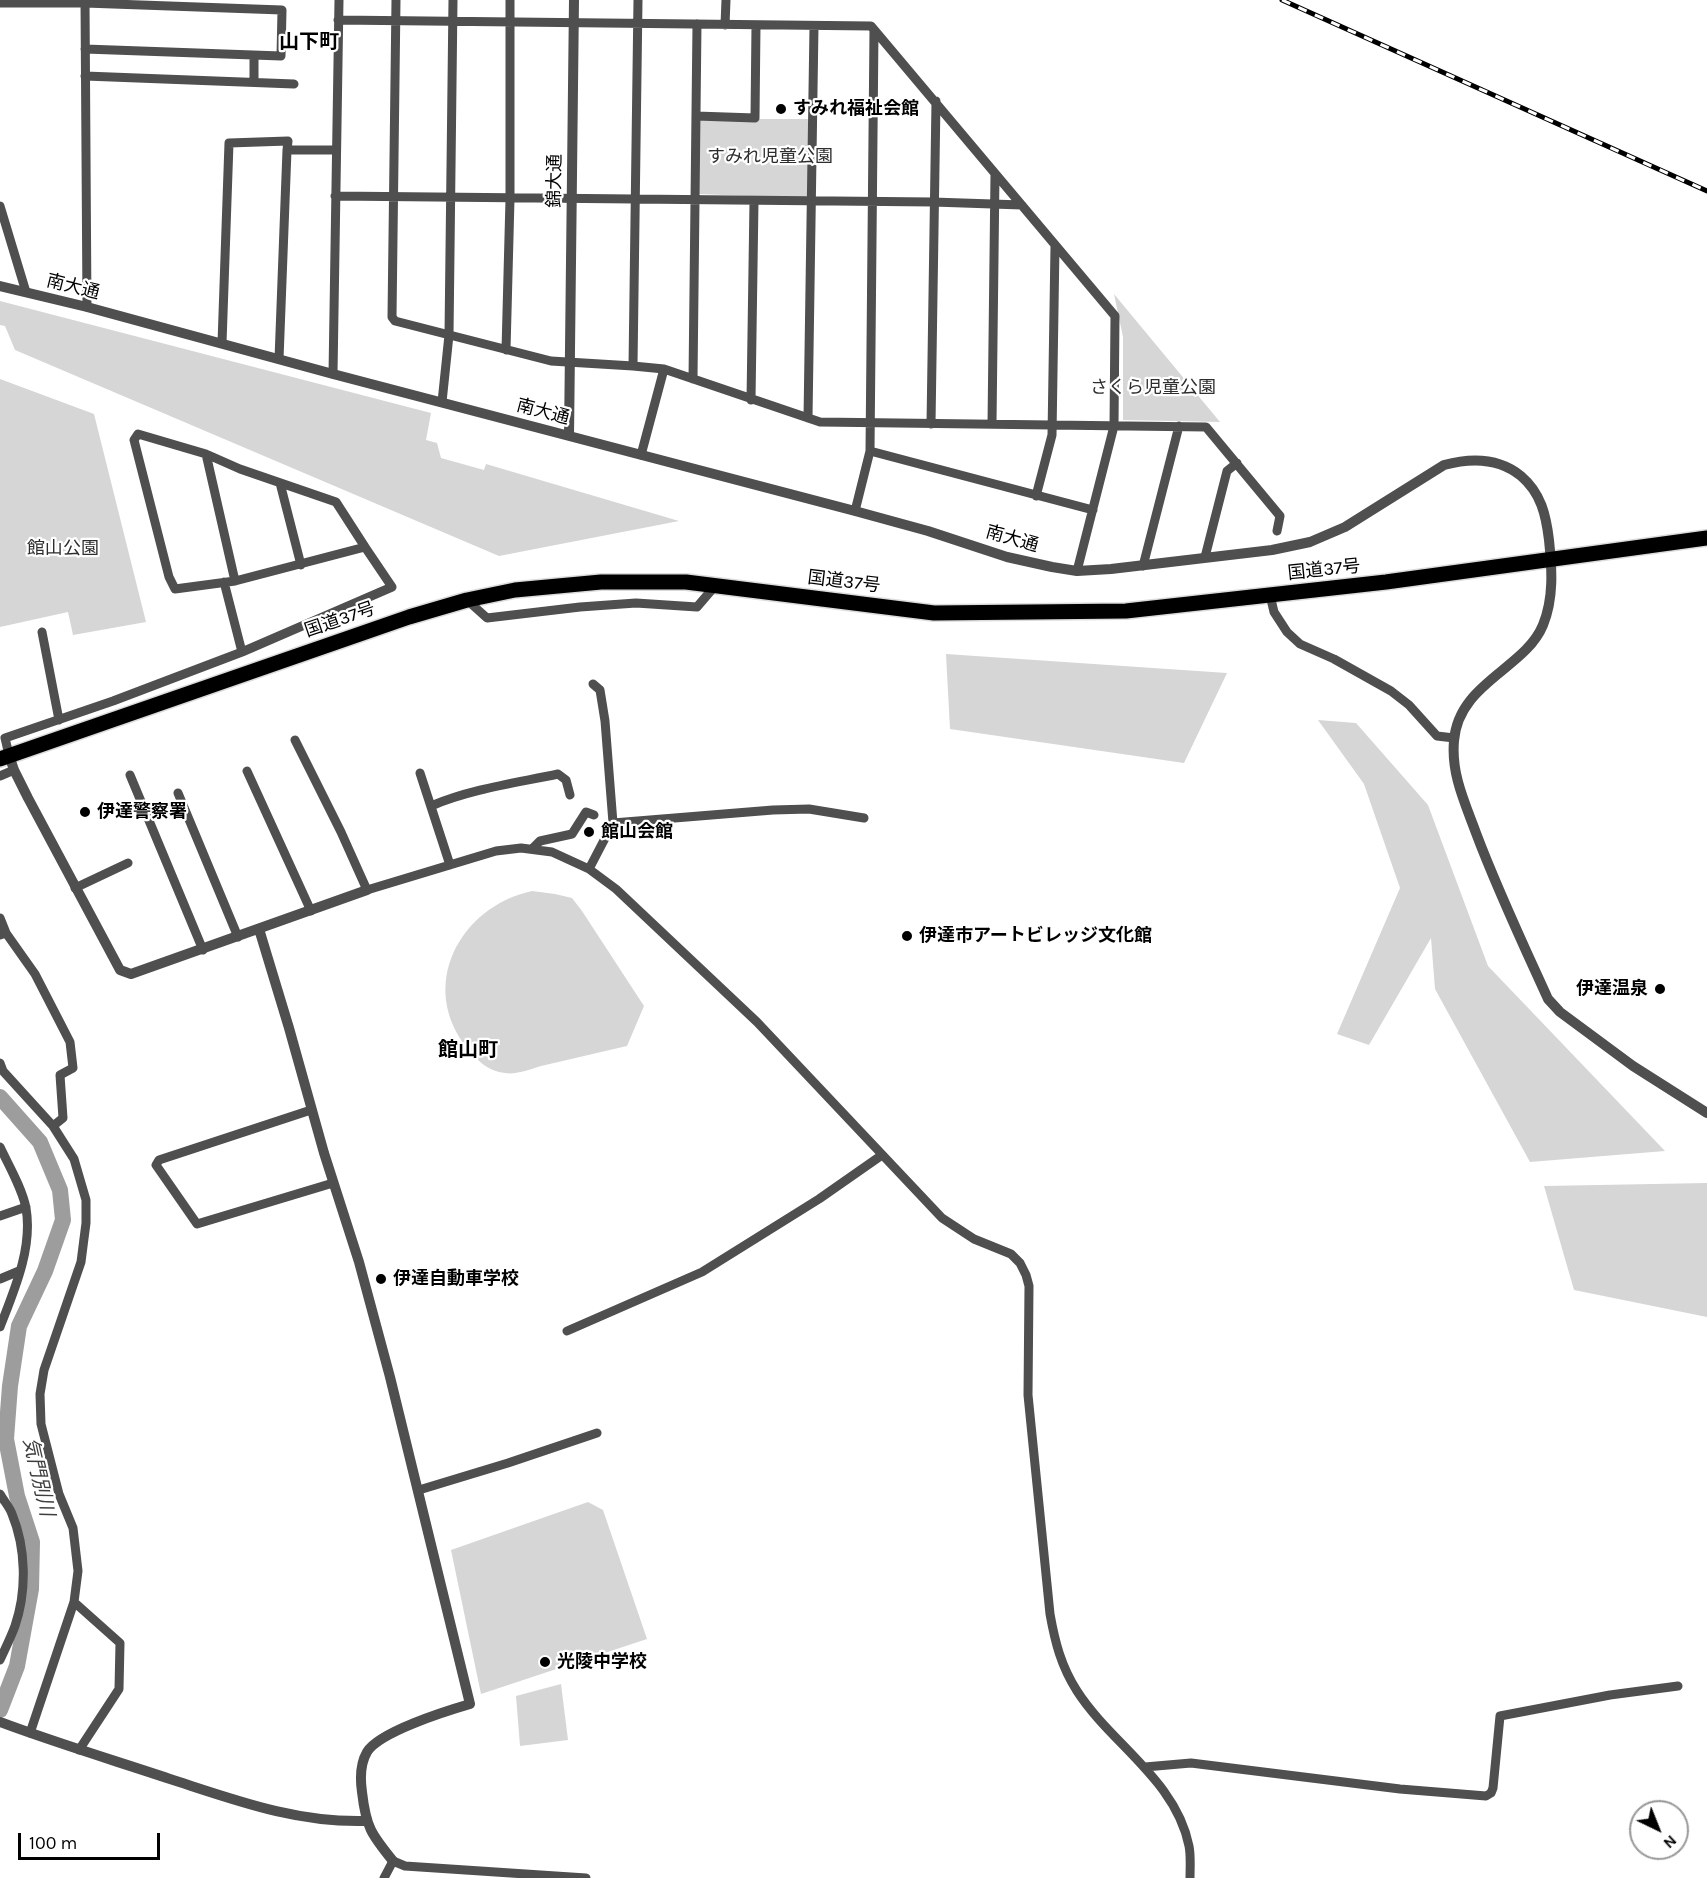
<!DOCTYPE html>
<meta charset="utf-8">
<style>
body{margin:0}
#map{position:relative;width:1707px;height:1878px;overflow:hidden;background:#fff;font-family:Karla,sans-serif}
canvas{display:block}
.north{position:absolute;left:1629px;top:1800px;width:60px;height:60px;box-sizing:border-box;background:#fff;border:2px solid #999;border-radius:50%;rotate:137deg;font-size:16px;font-weight:700;line-height:24px;text-align:center;color:#000}
.north::after{content:'';display:block;margin:auto;width:21px;height:27px;background:#000;clip-path:polygon(50% 0,100% 100%,50% 72%,0 100%)}
.scale{position:absolute;left:18px;top:1833px;width:142px;height:27px;box-sizing:border-box;border:3px solid #000;border-top:0;padding-left:8px;font-size:18px;line-height:21px;white-space:nowrap;color:#000;-webkit-text-stroke:4px #fff;paint-order:stroke}
</style>
<div id="map">
<canvas width="1707" height="1878"></canvas>
<div class="north">N</div>
<div class="scale">100 m</div>
</div>
<script>
const ctx = document.querySelector('canvas').getContext('2d');
ctx.lineJoin = 'round';
function fillPath(path, color) { ctx.fillStyle = color; ctx.fill(path, 'evenodd'); }
function trace(path, color, width, dash) { ctx.strokeStyle = color; ctx.lineWidth = width; ctx.lineCap = dash ? 'butt' : 'round'; ctx.setLineDash(dash || []); ctx.stroke(path); }
function write(font, color, halo, rows, align = 'center') {
  ctx.font = font + ' Karla,"Noto Sans JP",sans-serif'; ctx.lineWidth = 4.5; ctx.setLineDash([]); ctx.textBaseline = 'middle'; ctx.strokeStyle = halo; ctx.fillStyle = color; for (const [text, x, y, turn = 0] of rows) {
    ctx.save(); ctx.translate(x, y); ctx.rotate((+turn || 0) * Math.PI / 180); ctx.textAlign = isNaN(turn) ? turn : align; if (halo) ctx.strokeText(text, 0, 0); ctx.fillText(text, 0, 0); ctx.restore();
  }
}
const green = new Path2D(`
 M 700,119 L 809,119 L 809,193 L 805,198 L 697,194 Z
 M 1114,294 L 1220,422 L 1123,420 L 1123,337 Z
 M 0,301 L 431,413 L 426,440 L 437,443 L 441,458 L 484,470 L 486,464 L 679,521 L 499,556 L 15,350 L 5,326 L 0,325 Z
 M 0,379 L 94,414 L 146,622 L 73,635 L 68,612 L 0,627 Z
 M 946,654 L 1227,673 L 1184,763 L 950,729 Z
 M 1318,720 L 1356,723 L 1428,805 L 1488,966 L 1665,1151 L 1530,1162 L 1435,989 L 1431,938 L 1369,1045 L 1337,1034 L 1400,888 L 1364,784 Z
 M 532,891 L 555,894 L 572,898 L 582,911 L 644,1006 L 627,1046 C 598,1053 570,1059 541,1066 C 531,1069 516,1075 505,1073 C 488,1071 479,1062 468,1049 C 417,987 459,907 532,891 Z
 M 1707,1183 L 1707,1317 L 1574,1290 L 1544,1186 Z
 M 588,1502 L 603,1510 L 647,1639 L 481,1694 L 451,1550 Z
 M 561,1684 L 568,1740 L 520,1746 L 516,1696 Z`);
const river = new Path2D(`
 M 0,1097 L 40,1142 L 60,1190 L 63,1220 L 45,1271 L 19,1326 L 10,1386 L 6,1439 L 17,1496 L 32,1542 L 31,1589 L 17,1666 L 0,1710`);
const minor = new Path2D(`
 M 85,0 L 87,307
 M 396,0 L 392,317 L 395,321 L 551,361 L 633,366 L 664,369 L 820,422 L 1206,427 L 1280,516 L 1277,531
 M 0,3 L 85,3 L 282,10 L 281,56 L 85,49
 M 338,20 L 871,26 L 1115,316 L 1114,426 L 1077,571
 M 725,25 L 726,0
 M 85,76 L 294,84
 M 254,81 L 254,56
 M 696,116 L 755,118 L 756,25
 M 335,196 L 933,202 L 1022,205
 M 0,206 L 26,292
 M 222,343 L 229,143 L 288,141 L 287,150 L 336,150
 M 506,350 L 510,199 L 510,0
 M 279,359 L 287,150
 M 633,366 L 638,0
 M 333,374 L 339,0
 M 693,379 L 697,24
 M 751,400 L 754,201
 M 442,402 L 449,335 L 453,0
 M 808,418 L 814,26
 M 931,424 L 936,101
 M 992,424 L 995,174
 M 138,434 L 206,454 L 240,469 L 336,502 L 365,547 L 235,581 L 175,589 L 169,577 L 134,440 Z
 M 870,451 L 1093,510
 M 206,454 L 235,581
 M 641,455 L 664,369
 M 280,483 L 301,565
 M 1036,496 L 1052,435 L 1055,246
 M 855,511 L 870,451 L 874,30
 M 1205,557 L 1227,471 L 1237,463
 M 1143,566 L 1179,426
 M 1270,595 L 1274,612 L 1287,632 L 1300,644 L 1334,659 L 1391,691 L 1409,705 L 1437,736 L 1454,738
 M 467,600 L 487,618 L 580,607 L 636,603 L 697,607 L 715,586
 M 42,632 L 59,720
 M 242,652 L 392,587 L 365,547
 M 295,740 L 341,832 L 367,890 L 496,851 L 521,848 L 552,852 L 589,869 L 616,889 L 757,1022 L 942,1218 L 974,1239 L 1011,1254 L 1020,1263 L 1026,1275 L 1029,1286 L 1028,1395 L 1050,1614 C 1055,1642 1061,1666 1077,1691 C 1111,1744 1176,1780 1189,1846 C 1191,1856 1190,1868 1190,1878
 M 9,755 L 5,738 L 113,701 L 242,652 L 224,582
 M 247,771 L 311,911
 M 420,773 L 450,865
 M 130,775 L 203,950
 M 0,776 L 14,770
 M 178,793 L 238,937
 M 431,806 C 471,789 516,783 558,774 L 566,780 L 570,795
 M 613,823 L 773,810 L 809,809 L 864,818
 M 532,849 L 540,841 L 572,834 L 586,812 L 594,815
 M 589,869 L 613,823 L 605,721 L 600,690 L 593,684
 M 75,888 L 128,863
 M 0,918 L 6,933 L 0,935
 M 6,933 L 35,974 L 70,1042 L 73,1068 L 60,1075 L 63,1118 L 53,1126
 M 0,1063 L 3,1071 L 53,1126 L 74,1159 L 86,1200 L 86,1223 L 81,1262 L 44,1370 L 40,1394 L 41,1424 L 59,1494 L 73,1528 L 78,1571 L 74,1602 L 30,1733
 M 311,1110 L 159,1160 L 156,1165 L 197,1224 L 333,1183
 M 0,1147 C 9,1166 22,1188 26,1208 C 33,1248 14,1291 0,1327
 M 0,1216 L 26,1207
 M 0,1279 L 19,1271
 M 567,1331 L 702,1272 L 819,1199 L 882,1155
 M 419,1490 L 508,1463 L 597,1433
 M 0,1494 C 4,1501 10,1508 12,1514 C 26,1548 27,1591 15,1626 C 11,1637 5,1649 0,1660
 M 74,1602 L 120,1643 L 119,1689 L 79,1750
 M 1145,1767 L 1191,1763 L 1400,1789 L 1486,1796 L 1491,1793 L 1493,1788 L 1500,1716 L 1610,1695 L 1678,1686
 M 384,1878 L 393,1861 L 405,1866 L 586,1878`);
const tertiary = new Path2D(`
 M 0,286 L 87,307 L 333,374 L 855,511 L 928,531 L 1007,557 L 1052,567 L 1077,571 L 1111,569 L 1272,550 L 1310,542 L 1345,527 L 1444,465 C 1470,458 1499,458 1521,476 C 1541,493 1546,515 1549,540 C 1552,569 1554,598 1543,625 C 1525,669 1458,683 1454,741 C 1451,774 1465,803 1476,833 C 1497,889 1523,944 1548,999 L 1560,1012 L 1633,1066 L 1707,1113
 M 569,436 L 574,0
 M 9,755 L 14,770 L 28,798 L 120,970 L 131,974 L 367,890
 M 259,929 L 289,1028 L 324,1153 L 359,1262 L 390,1377 L 470,1704 C 446,1711 379,1732 367,1752 C 360,1764 360,1778 362,1792 C 366,1827 371,1834 393,1861
 M 0,1722 C 56,1743 113,1760 170,1779 C 235,1800 296,1823 366,1821`);
const trunk = new Path2D(`
 M 0,759 L 409,617 L 467,600 L 515,590 L 601,582 L 686,582 L 934,613 L 1126,611 L 1386,582 L 1707,538`);
const rail = new Path2D(`
 M 1282,0 L 1707,191`);
const markers = [
 [781,109,6,"#000"],
 [85,812,6,"#000"],
 [589,832,6,"#000"],
 [907,936,6,"#000"],
 [1660,989,6,"#000"],
 [381,1279,6,"#000"],
 [545,1662,6,"#000"]
];
const poiNames = [
 ["すみれ福祉会館",793,109],
 ["伊達警察署",97,812],
 ["館山会館",601,832],
 ["伊達市アートビレッジ文化館",919,936],
 ["伊達温泉",1648,989,"right"],
 ["伊達自動車学校",393,1279],
 ["光陵中学校",557,1662]
];
const parkNames = [
 ["すみれ児童公園",770,157],
 ["さくら児童公園",1153,388],
 ["館山公園",63,549]
];
const streetNames = [
 ["錦大通",555,181,-89],
 ["南大通",73,287,14],
 ["南大通",543,412,15],
 ["南大通",1012,539,16],
 ["国道37号",1324,570,-6],
 ["国道37号",844,582,7],
 ["国道37号",340,620,-19]
];
const neighbourhoodNames = [
 ["山下町",309,42],
 ["館山町",468,1050]
];
const waterNames = [
 ["気門別川",38,1477,77]
];
fillPath(green, '#d6d6d6');
trace(river, '#9d9d9d', 16);
trace(trunk, '#dbdbdb', 18);
trace(minor, '#4f4f4f', 9);
trace(tertiary, '#4f4f4f', 10);
trace(trunk, '#000', 15);
trace(rail, '#000', 5);
trace(rail, '#fff', 3, [9]);
for (const [x, y, r, color] of markers) { const dot = new Path2D(); dot.arc(x, y, r, 0, 2 * Math.PI); ctx.fillStyle = color; ctx.fill(dot); trace(dot, '#fff', 2); }
write('bold 18px', '#000', '#fff', poiNames, 'left');
write('18px', '#2d2d2d', '#fff', parkNames);
write('18px', '#000', '#fff', streetNames);
write('bold 20px', '#000', '#fff', neighbourhoodNames);
write('italic 20px', '#3e3e3e', '#fff', waterNames);
</script>
